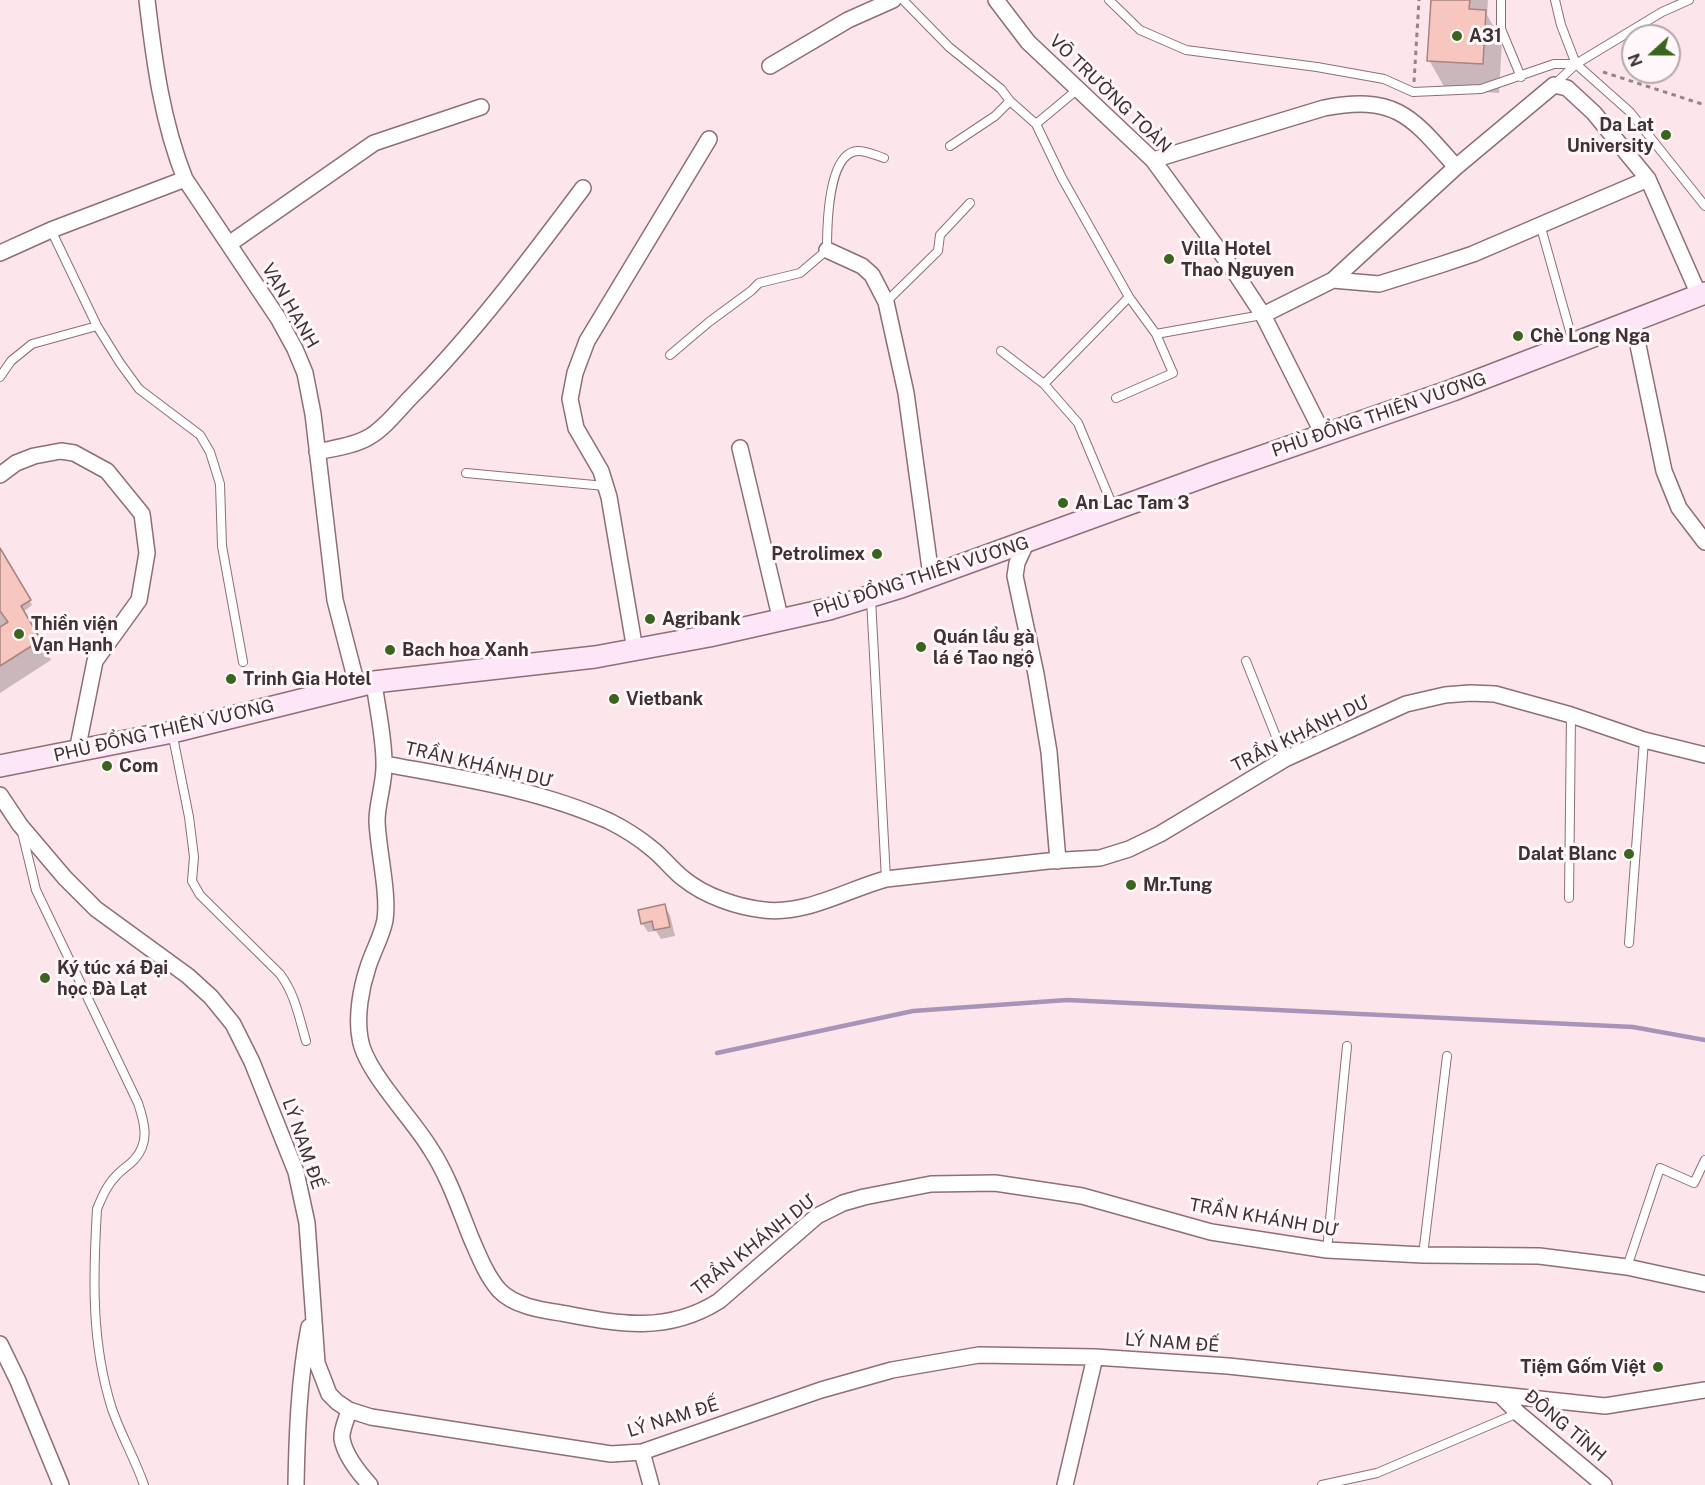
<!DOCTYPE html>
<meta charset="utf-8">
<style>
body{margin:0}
#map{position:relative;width:1705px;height:1485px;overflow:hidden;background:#fce5eb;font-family:"Public Sans",sans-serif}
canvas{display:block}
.north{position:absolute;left:1621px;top:24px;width:60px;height:60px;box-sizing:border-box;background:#fff7f9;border:2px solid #b3a8ab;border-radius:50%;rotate:249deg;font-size:16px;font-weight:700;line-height:24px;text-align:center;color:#403135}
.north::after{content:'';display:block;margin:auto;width:21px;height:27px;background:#3b6420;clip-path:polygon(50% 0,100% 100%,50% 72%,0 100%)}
</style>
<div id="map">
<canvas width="1705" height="1485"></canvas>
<div class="north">N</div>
</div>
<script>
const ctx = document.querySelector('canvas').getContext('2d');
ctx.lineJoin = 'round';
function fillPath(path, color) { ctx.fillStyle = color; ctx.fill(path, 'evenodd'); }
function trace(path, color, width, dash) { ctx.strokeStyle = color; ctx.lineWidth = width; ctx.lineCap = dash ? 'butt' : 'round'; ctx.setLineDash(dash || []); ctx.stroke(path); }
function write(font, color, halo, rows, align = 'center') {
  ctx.font = font + ' "Public Sans",sans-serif'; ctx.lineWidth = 6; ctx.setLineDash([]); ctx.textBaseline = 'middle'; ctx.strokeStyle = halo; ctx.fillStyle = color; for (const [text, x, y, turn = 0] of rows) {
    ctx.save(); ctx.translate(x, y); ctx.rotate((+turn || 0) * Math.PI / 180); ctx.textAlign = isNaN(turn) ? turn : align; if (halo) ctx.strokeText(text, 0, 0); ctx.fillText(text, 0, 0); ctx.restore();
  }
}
const shadow = new Path2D(`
 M 1432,0 L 1488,0 L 1487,15 L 1502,41 L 1499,93 L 1446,90 L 1429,60 Z
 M 0,551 L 32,605 L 23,612 L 51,660 L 0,693 Z
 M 664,906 L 670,915 L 675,936 L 661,939 L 656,931 L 648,932 L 642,923 Z`);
const stream = new Path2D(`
 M 717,1053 L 913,1011 L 1067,1000 L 1633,1027 L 1705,1040`);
const building = new Path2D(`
 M 1431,0 L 1470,0 L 1469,9 L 1486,10 L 1483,64 L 1427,61 Z
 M 0,548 L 31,600 L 21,606 L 41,640 L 0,666 L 0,627 L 8,622 L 0,611 Z
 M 665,904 L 670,927 L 654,930 L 652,921 L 641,924 L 638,910 Z`);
const path = new Path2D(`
 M 1603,72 L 1705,105
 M 1414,82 L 1419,0`);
const service = new Path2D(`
 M 903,0 L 949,47 L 1001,89 L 1010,101 L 1036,124 L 1062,178 L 1129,297 L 1156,334 L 1262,315
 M 1109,0 L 1140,30 L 1186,50 L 1317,67 L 1384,79 L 1413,92 L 1481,89 L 1554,64 L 1576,64
 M 1501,0 L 1501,29 L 1521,77
 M 1555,0 L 1561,25 L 1576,64 L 1630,112 L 1705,206
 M 1554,85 L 1576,64 L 1662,12 L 1689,0
 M 1036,124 L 1078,89
 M 950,146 L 995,116 L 1010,101
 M 1540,224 L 1573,342
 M 51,230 L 97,326 L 120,363 L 139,389 L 200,435 L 210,452 L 220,484 L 222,546 L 243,662
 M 886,302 L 938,251 L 940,235 L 970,203
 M 1001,351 L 1044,384 L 1078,423 L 1114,509
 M 670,355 L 709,322 L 751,291 L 759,283 L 800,273 L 827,250 C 827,229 827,154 857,151 C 865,150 877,156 884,158
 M 0,377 L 11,361 L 32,344 L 97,326
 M 1044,384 L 1129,297
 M 1116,398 L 1173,373 L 1156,334
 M 466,473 L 605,486
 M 871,599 L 886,879
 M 1246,661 L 1285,759
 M 172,732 L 189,817 L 194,857 L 192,881 L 200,895 L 280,974 C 295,994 299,1017 306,1041
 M 22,832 L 36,890 L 138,1103 C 145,1124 150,1142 134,1160 C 128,1166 121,1170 116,1176 C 107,1185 102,1197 97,1209 C 93,1277 91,1343 112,1409 C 121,1435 135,1459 144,1485
 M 1569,898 L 1571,715
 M 1629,943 L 1644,740
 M 1327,1250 L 1347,1046
 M 1423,1255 L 1447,1056
 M 1627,1267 L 1660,1168 L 1694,1183 L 1705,1160
 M 1322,1485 L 1377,1473 L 1518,1413`);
const minor = new Path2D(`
 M 147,0 C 154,60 162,122 185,179 L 278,318 L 295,349 L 305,373 L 313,414 L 335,600 L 357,685
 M 996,0 L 1028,42 L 1153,160 L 1232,268 L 1263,315 L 1323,434
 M 770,66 L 848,20 L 893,0
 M 1153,160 L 1324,108 C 1396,94 1412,117 1456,167
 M 229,244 L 374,143 L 481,107
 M 827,250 L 862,266 L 872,275 L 886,302 L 906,393 L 931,576
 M 0,253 L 51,230 L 185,179
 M 1333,280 L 1379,284 L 1440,265 L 1473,254 L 1648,179
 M 1263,315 L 1333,280 L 1456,167 L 1554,85 L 1567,88 L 1594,113 L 1648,179 L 1699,295
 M 1633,321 L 1664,471 L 1679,508 L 1705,542
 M 740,448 L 781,621
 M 317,452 C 334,448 354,446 369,437 C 385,428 399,409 412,396 C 475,332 529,260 583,188
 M 0,475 L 16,463 L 34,456 L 61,451 L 74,453 L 107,471 L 142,514 L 147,553 L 139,600 L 95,661 L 77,751
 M 1027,541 L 1017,563 L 1015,576 L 1036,674 L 1049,752 L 1058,861
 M 635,650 L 609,497 L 601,471 L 576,428 L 570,399 L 575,373 L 587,341 L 709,139
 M 374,682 C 377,708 384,736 384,763 C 385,782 377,802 377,821 C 378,850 389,893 385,920 C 382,936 373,951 368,967 C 361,988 356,1016 360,1038 C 364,1070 412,1118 430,1148 C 448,1175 459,1208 471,1238 C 479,1256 486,1275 499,1290 C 514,1306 541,1310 561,1313 C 618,1324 667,1334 719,1301 L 817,1216 L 843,1203 L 864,1197 L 931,1184 L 995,1183 L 1082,1196 L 1211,1232 L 1327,1250 L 1423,1255 L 1539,1256 L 1627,1267 L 1705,1284
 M 385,764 C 460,778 538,789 609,821 C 623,828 639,838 651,848 C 663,857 672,870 684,879 C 705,896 737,907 764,910 C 806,915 846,890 886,879 L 1048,861 L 1100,858 L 1129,849 L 1160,834 L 1285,759 L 1406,704 L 1445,695 L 1470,693 L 1495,694 L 1571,715 L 1644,740 L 1705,755
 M 0,795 L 20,825 L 65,878 L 96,909 L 188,976 L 211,997 L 233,1024 L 252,1062 L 296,1172 L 307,1223 L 317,1363 L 324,1381 L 329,1394 L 337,1402 L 349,1410 L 371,1417 L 611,1454 L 642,1452 L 821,1390 L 892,1370 L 979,1355 L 1095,1357 L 1228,1366 L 1605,1406 L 1705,1390
 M 0,1344 L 18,1381 L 61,1485
 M 1502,1397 L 1518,1413 L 1604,1485
 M 349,1410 C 347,1419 341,1430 342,1439 C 345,1455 359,1473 370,1485
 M 642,1452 L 651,1485
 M 296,1485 C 297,1432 299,1379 309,1327
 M 1065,1485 L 1095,1357`);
const secondary = new Path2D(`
 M 0,766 L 172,732 L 374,682 L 595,657 L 709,636 L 829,609 L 901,587 L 1214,473 L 1453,390 L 1705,293`);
const markers = [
 [1457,36,6,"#3b6420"],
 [1666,135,6,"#3b6420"],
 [1169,259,6,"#3b6420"],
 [1518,336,6,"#3b6420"],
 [1063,503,6,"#3b6420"],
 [877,554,6,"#3b6420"],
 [650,619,6,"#3b6420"],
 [19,634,6,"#3b6420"],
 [921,647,6,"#3b6420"],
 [390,650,6,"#3b6420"],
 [231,679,6,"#3b6420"],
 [614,699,6,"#3b6420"],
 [107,766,6,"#3b6420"],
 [1629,854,6,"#3b6420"],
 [1131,885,6,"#3b6420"],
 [45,978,6,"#3b6420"],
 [1658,1367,6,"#3b6420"]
];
const poiNames = [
 ["A31",1469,36],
 ["Da Lat",1654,125,"right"],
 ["University",1654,146,"right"],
 ["Villa Hotel",1181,249],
 ["Thao Nguyen",1181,270],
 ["Chè Long Nga",1530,336],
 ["An Lac Tam 3",1075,503],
 ["Petrolimex",865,554,"right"],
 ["Agribank",662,619],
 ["Thiền viện",31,624],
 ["Vạn Hạnh",31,645],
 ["Quán lẩu gà",933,637],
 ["lá é Tao ngộ",933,658],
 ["Bach hoa Xanh",402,650],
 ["Trinh Gia Hotel",243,679],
 ["Vietbank",626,699],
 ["Com",119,766],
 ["Dalat Blanc",1617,854,"right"],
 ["Mr.Tung",1143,885],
 ["Ký túc xá Đại",57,968],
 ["học Đà Lạt",57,989],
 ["Tiệm Gốm Việt",1646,1367,"right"]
];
const streetNames = [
 ["VÕ TRƯỜNG TOẢN",1110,94,44],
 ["VẠN HẠNH",290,306,60],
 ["PHÙ ĐỔNG THIÊN VƯƠNG",1379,415,-19],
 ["PHÙ ĐỔNG THIÊN VƯƠNG",921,577,-18],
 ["PHÙ ĐỔNG THIÊN VƯƠNG",164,731,-13],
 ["TRẦN KHÁNH DƯ",1301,734,-26],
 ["TRẦN KHÁNH DƯ",479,765,13],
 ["LÝ NAM ĐẾ",303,1144,71],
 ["TRẦN KHÁNH DƯ",1264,1218,10],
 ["TRẦN KHÁNH DƯ",754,1245,-38],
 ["LÝ NAM ĐẾ",1172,1343,4],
 ["LÝ NAM ĐẾ",673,1418,-17],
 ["ĐÔNG TĨNH",1565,1426,40]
];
fillPath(shadow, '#0003');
trace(stream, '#a795b9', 4.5);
fillPath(building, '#f6c6bf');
trace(building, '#a7847f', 1.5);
trace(service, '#8f6e76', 10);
trace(minor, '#8f6e76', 18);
trace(secondary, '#8f6e76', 24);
trace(path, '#978489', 3, [4.5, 4.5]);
trace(service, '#fff', 8);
trace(minor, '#fff', 15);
trace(secondary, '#fde6f8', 21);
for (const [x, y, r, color] of markers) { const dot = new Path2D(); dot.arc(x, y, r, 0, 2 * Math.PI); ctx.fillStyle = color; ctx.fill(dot); trace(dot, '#fff7f9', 2); }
write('bold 18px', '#403135', '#fff7f9', poiNames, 'left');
write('18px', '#403135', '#fff7f9', streetNames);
</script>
